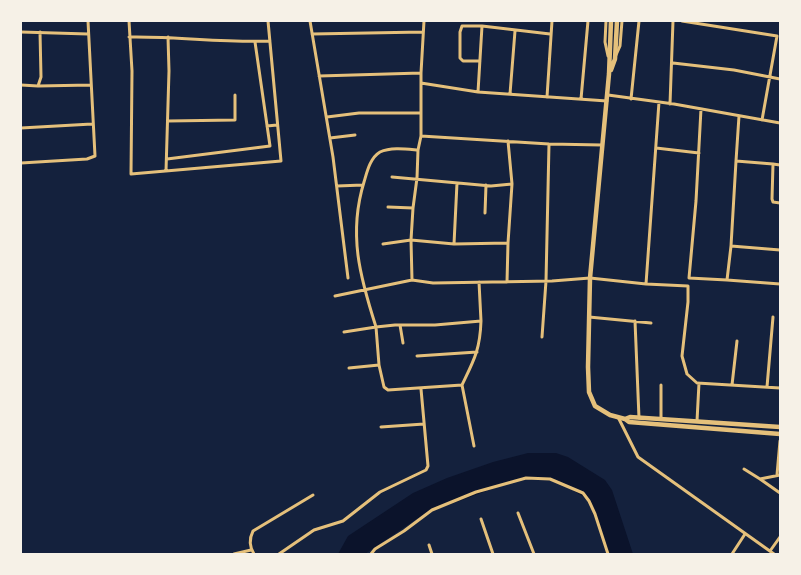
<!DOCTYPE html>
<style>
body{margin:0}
#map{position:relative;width:801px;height:575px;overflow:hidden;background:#14213d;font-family:Overpass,sans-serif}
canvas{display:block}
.frame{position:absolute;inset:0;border:22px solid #f6f1e7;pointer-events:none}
</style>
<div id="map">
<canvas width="801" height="575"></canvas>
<div class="frame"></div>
</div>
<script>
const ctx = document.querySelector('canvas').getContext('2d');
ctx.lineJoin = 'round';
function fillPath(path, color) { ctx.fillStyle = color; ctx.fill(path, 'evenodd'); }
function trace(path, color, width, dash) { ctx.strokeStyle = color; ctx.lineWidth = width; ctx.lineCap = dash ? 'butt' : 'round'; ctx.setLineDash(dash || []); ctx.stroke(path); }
const water = new Path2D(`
 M 528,453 L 556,453 L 568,457 L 605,480 L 612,490 L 633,554 L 608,554 L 590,501 L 555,479 L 525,478 L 511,482 L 424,514 L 365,554 L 338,554 L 348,536 L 413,493 L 447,478 L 493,462 Z`);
const minor = new Path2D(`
 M 129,21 L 132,71 L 131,174 L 281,161 L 268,21
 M 310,21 L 333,157 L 348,278
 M 606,21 L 605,42 L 608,56
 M 682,21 L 777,36 L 762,120
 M 21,32 L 88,34
 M 40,32 L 41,77 L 38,86 L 91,85
 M 312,34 L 423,32
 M 129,37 C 176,36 223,43 270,41
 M 616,55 L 620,46 L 622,21
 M 480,61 L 463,61 L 460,58 L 460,32 L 462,26 L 482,26 L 550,34
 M 673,63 L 734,70 L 780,79
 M 319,76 L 421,73
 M 421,83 L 478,92 L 607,101
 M 21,85 L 38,86
 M 478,92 L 482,26
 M 510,94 L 515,31
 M 608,95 L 674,104 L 780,123
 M 547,97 L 552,21
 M 581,99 L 588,21
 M 631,99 L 639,21
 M 670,104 L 673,21
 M 701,109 L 696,201 L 689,278 L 727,280 L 731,246
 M 739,116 L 736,161 L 773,164 L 772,199 L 773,202 L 780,203
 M 327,117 L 359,113 L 420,113
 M 168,121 L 235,120 L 235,95
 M 267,126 L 277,125
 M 21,128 L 92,124
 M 421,136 L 549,144 L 602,145
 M 330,138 L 355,135
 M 508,141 L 512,184
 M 656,148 L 699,153
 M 167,159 L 270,146 L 255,42
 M 736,161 L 731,246 L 780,250
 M 21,163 L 87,159 L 95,156 L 88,21
 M 773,164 L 780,165
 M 166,171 L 169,71 L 168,37
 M 392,177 L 491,186 L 512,184 L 508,243
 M 337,186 L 363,185
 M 388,207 L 413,208
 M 485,213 L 486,185
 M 383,244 L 411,240 L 454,244 L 508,243 L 507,282
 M 454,244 L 457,183
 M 412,280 L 411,240 L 413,208 L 417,178 L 418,150 L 421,136 L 421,73 L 424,21
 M 727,280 L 780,284
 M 646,284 L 659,102
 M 335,296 L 412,280 L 433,283 L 552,281 L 590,278 L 646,284 L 688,286 L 688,302 L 682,356 L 687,374 L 697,383 L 780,388
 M 589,317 L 651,323
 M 635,321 L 639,418
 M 400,325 L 403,343
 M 344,332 L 376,327 C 360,277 348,234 364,182 C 367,172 370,158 380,152 C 391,147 406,149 418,150
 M 542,337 L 546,281 L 549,144
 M 417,356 L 477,352
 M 379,365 L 384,387 L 388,390 L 462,385 C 474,360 480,350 481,321
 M 349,368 L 379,365 L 376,327 L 395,325 L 435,325 L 481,321 L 479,282
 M 462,385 L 474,446
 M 732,385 L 737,341
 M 767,387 L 773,317
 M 618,417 L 638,457 L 774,554
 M 661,419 L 661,385
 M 697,421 L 699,383
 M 381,427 L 424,424
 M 744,469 L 760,479
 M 777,475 L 780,441
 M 780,475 L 760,479 L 780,493
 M 518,513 L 534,554
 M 481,519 L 493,554
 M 429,545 L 432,554
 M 770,551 L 780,537
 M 234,554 L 251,550
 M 254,554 C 249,546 249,539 253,531 L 313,495
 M 279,554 L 314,530 L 343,521 L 380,492 L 426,470 L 428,466 L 421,389
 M 371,554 L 375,549 L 404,531 L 432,510 L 476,492 L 526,478 L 550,479 L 583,493 L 589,501 L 595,514 L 608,554
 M 732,554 L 745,534`);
const tertiary = new Path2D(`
 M 611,21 L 609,74 L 590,278 L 588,367 L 589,392 L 595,406 L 610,415 L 625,419 L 629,422 L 780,434
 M 611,70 L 615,59 L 617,21
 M 625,419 L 630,417 L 780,427`);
fillPath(water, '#0b132b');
trace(minor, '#e5c07b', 3);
trace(tertiary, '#e5c07b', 4.5);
</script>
